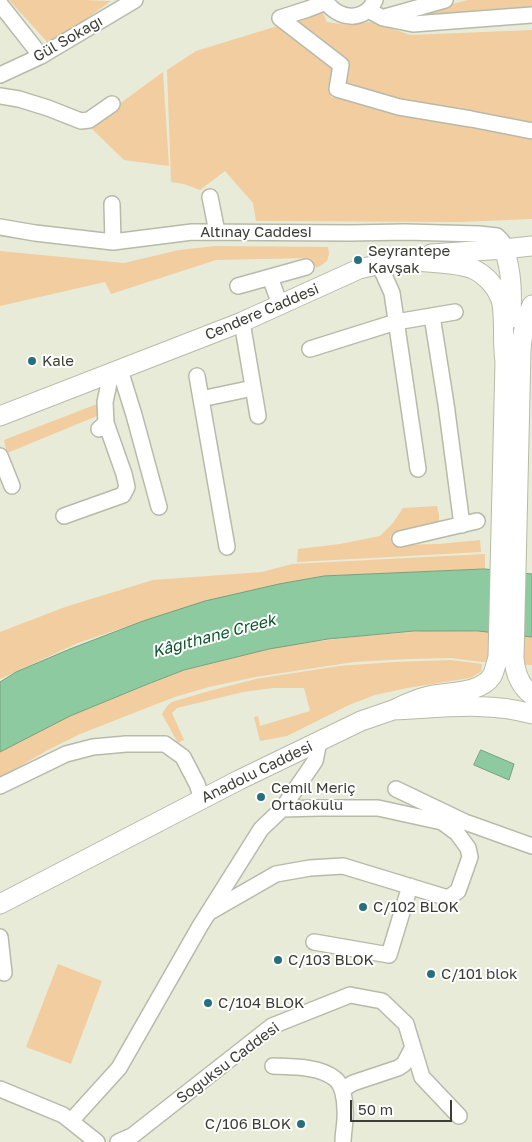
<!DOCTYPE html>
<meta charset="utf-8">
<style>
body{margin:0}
#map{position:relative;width:532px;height:1142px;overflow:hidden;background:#e8ebd8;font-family:"Golos Text",sans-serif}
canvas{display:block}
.scale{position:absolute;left:350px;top:1100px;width:102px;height:22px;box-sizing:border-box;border:2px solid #3c3d35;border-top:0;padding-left:6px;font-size:15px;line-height:18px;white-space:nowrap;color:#3c3d35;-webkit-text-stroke:4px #fff;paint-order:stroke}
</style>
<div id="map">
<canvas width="532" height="1142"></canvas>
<div class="scale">50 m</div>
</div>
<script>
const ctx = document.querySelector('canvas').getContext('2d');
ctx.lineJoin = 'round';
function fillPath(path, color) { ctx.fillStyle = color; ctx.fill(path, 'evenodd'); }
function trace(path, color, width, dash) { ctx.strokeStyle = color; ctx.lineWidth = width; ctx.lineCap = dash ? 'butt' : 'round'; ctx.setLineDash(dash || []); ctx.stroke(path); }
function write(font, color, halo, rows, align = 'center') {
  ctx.font = font + ' "Golos Text",sans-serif'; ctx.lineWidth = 4; ctx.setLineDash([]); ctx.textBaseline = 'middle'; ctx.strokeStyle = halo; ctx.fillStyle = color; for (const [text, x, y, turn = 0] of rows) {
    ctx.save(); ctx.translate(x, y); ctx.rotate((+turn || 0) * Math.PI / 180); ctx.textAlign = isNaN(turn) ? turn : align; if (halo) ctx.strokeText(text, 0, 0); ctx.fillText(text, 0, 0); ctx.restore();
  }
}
const green = new Path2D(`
 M 9,0 L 85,0 L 111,1 L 50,45 Z
 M 468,0 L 532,0 L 532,10 L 400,17 Z
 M 323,13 L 327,22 L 348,25 L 370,22 L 411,35 L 532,30 L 532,127 L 402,104 L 340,85 L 345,63 L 294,20 Z
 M 284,24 L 334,66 L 331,97 L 532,139 L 532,219 L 460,222 L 256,221 L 253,203 L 225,171 L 200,190 L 184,184 L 171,182 L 167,70 L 196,51 Z
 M 163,72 L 169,166 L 124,160 L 89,126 Z
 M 215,246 L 328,247 L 329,254 L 327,261 L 317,268 L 309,258 L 216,260 L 111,294 L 105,282 L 0,306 L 0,251 L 124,263 L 179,250 Z
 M 97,404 L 97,416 L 7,453 L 4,440 Z
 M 437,506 L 439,515 L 439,524 L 390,536 L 393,545 L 439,544 L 480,540 L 481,552 L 297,562 L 298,549 L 340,544 L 380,536 L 393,523 L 403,508 Z
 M 485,554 L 485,569 L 324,576 L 281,584 L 152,618 L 78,643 L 0,679 L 0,632 L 65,607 L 153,580 L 262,572 L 292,564 Z
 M 425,631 L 488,632 L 532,637 L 532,665 L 483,662 L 451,658 L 408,659 L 354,662 L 255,677 L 209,687 L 175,697 L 149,707 L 80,734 L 46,751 L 0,778 L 0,752 L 70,716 L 182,671 L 277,647 L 352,637 Z
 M 451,660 L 482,664 L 481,672 L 470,678 L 407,688 L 375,695 L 349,705 L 287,736 L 260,741 L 254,717 L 258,716 L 260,726 L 310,711 L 304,688 L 273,688 L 243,692 L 177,708 L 172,713 L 184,740 L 178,743 L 162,714 L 167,706 L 172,702 L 209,691 L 256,679 L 339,666 L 394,662 Z
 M 58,964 L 102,981 L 71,1064 L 26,1047 Z`);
const water = new Path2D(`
 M 485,569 L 532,574 L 532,637 L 478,631 L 414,631 L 328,639 L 269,649 L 184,670 L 148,684 L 70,716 L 0,752 L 0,682 L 16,672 L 70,649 L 143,621 L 205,601 L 279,584 L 324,576 Z
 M 481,750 L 514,764 L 509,780 L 474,765 Z`);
const minor = new Path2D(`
 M 325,0 C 337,20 365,23 375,0
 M 0,4 L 41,56
 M 368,10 L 383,18 L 413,24 L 532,15
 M 385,17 L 445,0
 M 280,18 L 341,65 L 337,89 L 399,107 L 471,119 L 532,131
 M 280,18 L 308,9 L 326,2
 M 0,75 L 41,56 L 135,0
 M 0,96 L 19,99 L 48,108 L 81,121 L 89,120 L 112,104
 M 210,197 L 217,232
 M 112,204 L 113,242
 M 0,227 L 35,233 L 113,242 L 192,232 L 351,233 L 405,232 L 479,234 L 497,236 L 502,241 L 504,249
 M 379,264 L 392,293 L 418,469
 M 270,277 L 280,305
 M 238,286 L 306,267
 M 432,316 L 446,404 L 462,525
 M 242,322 L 258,416
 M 310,349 L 396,322 L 455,312
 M 120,370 L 134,415 L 159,507
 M 197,376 L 227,547
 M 201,399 L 253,388
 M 99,429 L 106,423 L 105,402 L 111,374
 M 0,456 L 12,486
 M 64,516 L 123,495 L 127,487 L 124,474 L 106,423
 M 400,539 L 477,521
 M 0,786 L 66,754 L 93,747 L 126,744 L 165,744 L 183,757 L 197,784 L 202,799
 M 396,789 L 465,822 L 532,846
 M 208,913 L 276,874 L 310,868 L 343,866 L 448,898 L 458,891 L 470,857 L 468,848 L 457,833 L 442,822 L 378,808 L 319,808 L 282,809
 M 0,937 L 4,973
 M 314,942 L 389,955 L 410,886
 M 273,1066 C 291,1067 319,1066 334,1078 C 343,1084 345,1100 345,1110 C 346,1121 343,1132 343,1142
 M 0,1089 L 63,1115 L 97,1142
 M 342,1090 L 353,1083 L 398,1068 L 404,1064 L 413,1047
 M 71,1121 L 119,1068 L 200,926 L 261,829 L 282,809 L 315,761 L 319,742
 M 118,1142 L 132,1136 L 272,1026 L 350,995 L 382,1001 L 406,1024 L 422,1077 L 459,1116`);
const major = new Path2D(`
 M 504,249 C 512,272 512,294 511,318
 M 431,254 L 504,249 L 532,246
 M 393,260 C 414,262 454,261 473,269 C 486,275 499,289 502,304 C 505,322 502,342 505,361 L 498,657 C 496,664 495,670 492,676 C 481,693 451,692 434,695 C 420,697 406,704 393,710
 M 532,305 C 525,320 522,334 521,350 L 514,658 C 515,673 520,686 532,695
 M 0,416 L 242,322 L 359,269 L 403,259
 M 0,904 L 239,780 L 361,721 L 393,710 C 439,708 488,701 532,714`);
const markers = [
 [358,260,5,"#286f7c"],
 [32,361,5,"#286f7c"],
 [261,797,5,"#286f7c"],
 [363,907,5,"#286f7c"],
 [278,960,5,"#286f7c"],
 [431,974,5,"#286f7c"],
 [208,1003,5,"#286f7c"],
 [301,1124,5,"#286f7c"]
];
const streetNames = [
 ["Gül Sokağı",68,39,-30],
 ["Altınay Caddesi",256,232],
 ["Cendere Caddesi",262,312,-23],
 ["Anadolu Caddesi",257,772,-26],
 ["Soğuksu Caddesi",228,1063,-37]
];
const poiNames = [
 ["Seyrantepe",368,251],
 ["Kavşak",368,268],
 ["Kale",42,361],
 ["Cemil Meriç",271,788],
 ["Ortaokulu",271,805],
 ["C/102 BLOK",373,907],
 ["C/103 BLOK",288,960],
 ["C/101 blok",441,974],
 ["C/104 BLOK",218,1003],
 ["C/106 BLOK",291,1124,"right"]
];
const waterNames = [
 ["Kâğıthane Creek",214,636,-15]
];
fillPath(green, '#f1cd9f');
fillPath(water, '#8eca9f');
trace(water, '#75a07f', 1);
trace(minor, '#b8baa9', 18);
trace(major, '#b8baa9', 21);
trace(minor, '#fff', 15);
trace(major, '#fff', 19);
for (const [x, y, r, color] of markers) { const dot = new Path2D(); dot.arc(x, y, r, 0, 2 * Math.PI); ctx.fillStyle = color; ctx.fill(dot); trace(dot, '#fff', 2); }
write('15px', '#3c3d35', '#fff', streetNames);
write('15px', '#3c3d35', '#fff', poiNames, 'left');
write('italic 16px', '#0e542c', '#fff', waterNames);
</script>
